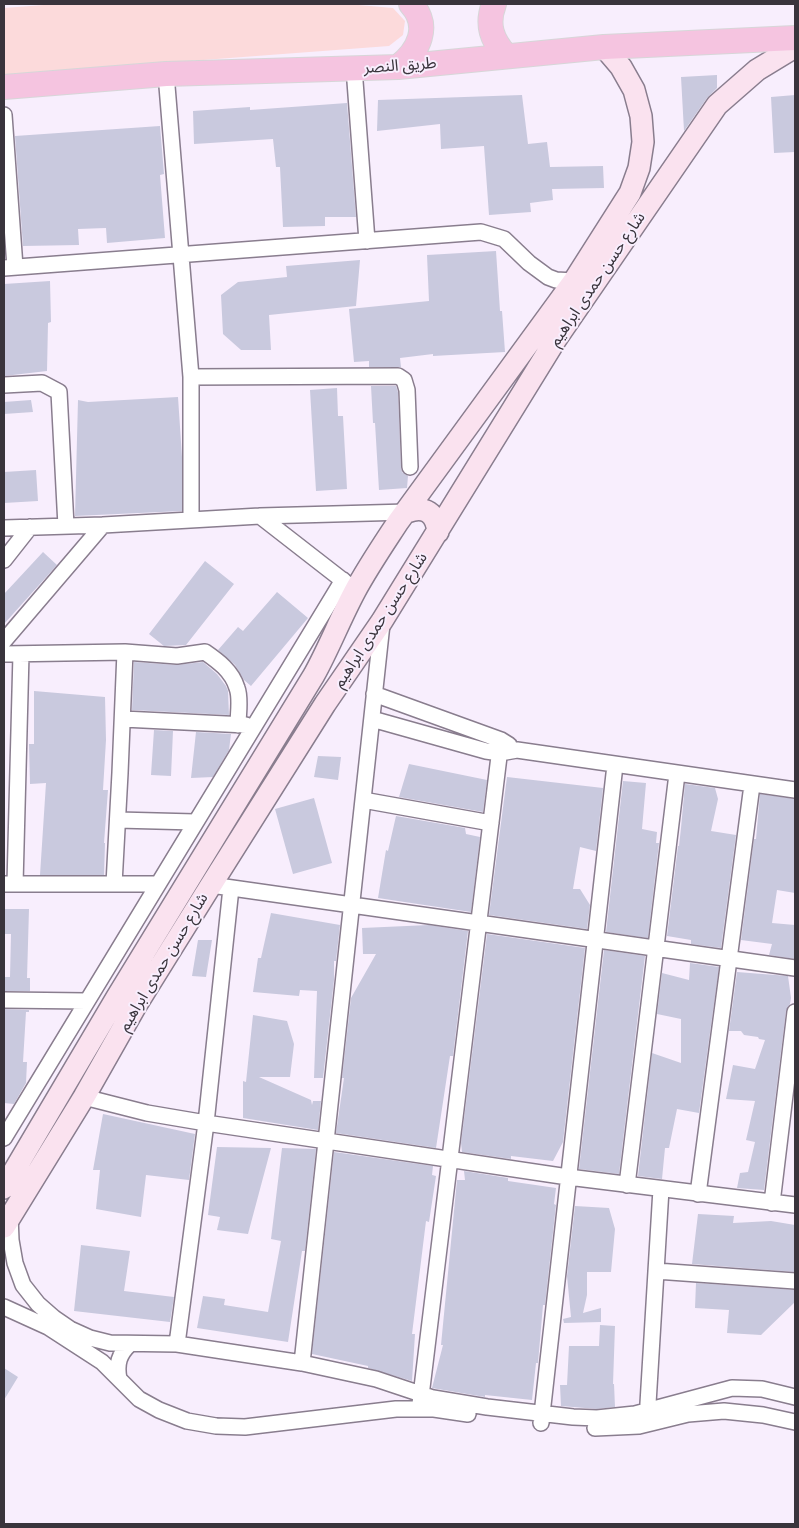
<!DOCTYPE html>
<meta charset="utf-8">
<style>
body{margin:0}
#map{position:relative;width:799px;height:1528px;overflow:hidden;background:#f8eefd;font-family:"Exo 2",sans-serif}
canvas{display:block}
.frame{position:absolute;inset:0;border:5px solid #39343c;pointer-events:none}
</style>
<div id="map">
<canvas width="799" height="1528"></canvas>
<div class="frame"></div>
</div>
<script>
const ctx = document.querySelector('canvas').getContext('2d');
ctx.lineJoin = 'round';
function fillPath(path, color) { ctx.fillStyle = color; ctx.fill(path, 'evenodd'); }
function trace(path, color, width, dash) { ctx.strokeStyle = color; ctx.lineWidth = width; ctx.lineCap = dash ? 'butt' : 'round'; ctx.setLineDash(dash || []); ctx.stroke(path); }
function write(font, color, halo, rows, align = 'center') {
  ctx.font = font + ' "Exo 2","Noto Sans Arabic",sans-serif'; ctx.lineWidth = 4; ctx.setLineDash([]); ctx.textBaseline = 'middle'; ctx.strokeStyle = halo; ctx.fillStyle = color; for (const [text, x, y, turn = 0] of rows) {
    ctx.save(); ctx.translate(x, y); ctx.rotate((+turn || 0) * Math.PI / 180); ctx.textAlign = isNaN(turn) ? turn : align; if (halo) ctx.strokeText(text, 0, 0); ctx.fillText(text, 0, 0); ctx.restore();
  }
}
const green = new Path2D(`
 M 57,4 L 347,4 L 393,8 L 405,21 L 403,35 L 389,46 L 4,75 L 4,8 Z`);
const building = new Path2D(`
 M 717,75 L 717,88 L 707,98 L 684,131 L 681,77 Z
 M 522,95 L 528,144 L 547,142 L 550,167 L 603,166 L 604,188 L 552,189 L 553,200 L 530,203 L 531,212 L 489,215 L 484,146 L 441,149 L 440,124 L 377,131 L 378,100 Z
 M 795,95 L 795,152 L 774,153 L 771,97 Z
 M 347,103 L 356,217 L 325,217 L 325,226 L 283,227 L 280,167 L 276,167 L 273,139 L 194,144 L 193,111 L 250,107 L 250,110 Z
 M 160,126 L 164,174 L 160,175 L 165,238 L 107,243 L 106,228 L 78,229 L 79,245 L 23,246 L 15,136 Z
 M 496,251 L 500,311 L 502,311 L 505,352 L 433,356 L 433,354 L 400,358 L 401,367 L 369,367 L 369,361 L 354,362 L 349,309 L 429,301 L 427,255 Z
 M 360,260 L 356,306 L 269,315 L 271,350 L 241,350 L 223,334 L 221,295 L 238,282 L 287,277 L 286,266 Z
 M 50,281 L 51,322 L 48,323 L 47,371 L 4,376 L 4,284 Z
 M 371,386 L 396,386 L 398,392 L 401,467 L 402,472 L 408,476 L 407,488 L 379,490 L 375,423 L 373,423 Z
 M 337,388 L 338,416 L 343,416 L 347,489 L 316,491 L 310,390 Z
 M 178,397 L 182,457 L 182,511 L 75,516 L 78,400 L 88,402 Z
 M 31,400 L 33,412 L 4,414 L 4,402 Z
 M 36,470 L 38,501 L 4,503 L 4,472 Z
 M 43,552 L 57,565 L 4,624 L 4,594 Z
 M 205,561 L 234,584 L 186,645 L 164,646 L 149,634 Z
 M 277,592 L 308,618 L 251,686 L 244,680 L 235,665 L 218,650 L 238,627 L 243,631 Z
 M 134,662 L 176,665 L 203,662 L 217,674 L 226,686 L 228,691 L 229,715 L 132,710 Z
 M 34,691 L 105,697 L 106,740 L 103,790 L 108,790 L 104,843 L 105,843 L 104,875 L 40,875 L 46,783 L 30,784 L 29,744 L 34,744 Z
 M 154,730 L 173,731 L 171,776 L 151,775 Z
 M 196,732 L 231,734 L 229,750 L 213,777 L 191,778 Z
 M 318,756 L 341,757 L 338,780 L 314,777 Z
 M 409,764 L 487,780 L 483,812 L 399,797 Z
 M 507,777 L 603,788 L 596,851 L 580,847 L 573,889 L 580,889 L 590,905 L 587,929 L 489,915 Z
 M 623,781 L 646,783 L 642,829 L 657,832 L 656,843 L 659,843 L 648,938 L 606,932 Z
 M 685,784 L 715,788 L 718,799 L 711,831 L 736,835 L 721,948 L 691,944 L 691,940 L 667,936 L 678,846 L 679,846 L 681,828 Z
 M 760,794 L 795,799 L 795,893 L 777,890 L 772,923 L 795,925 L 795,959 L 769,955 L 772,944 L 741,940 L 754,839 L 756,839 Z
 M 314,798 L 332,863 L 293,874 L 275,809 Z
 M 396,816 L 465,828 L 466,834 L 480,837 L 471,912 L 378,898 L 386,850 L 388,851 Z
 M 4,909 L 29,909 L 27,978 L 30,978 L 30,991 L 4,991 L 4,977 L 10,977 L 11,934 L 4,934 Z
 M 271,913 L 340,925 L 336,961 L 334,961 L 334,980 L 323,1078 L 314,1078 L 317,991 L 300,990 L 299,996 L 253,992 L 258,958 L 261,958 Z
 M 429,925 L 468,931 L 453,1056 L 450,1056 L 436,1148 L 336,1133 L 344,1078 L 342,1078 L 351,998 L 376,954 L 363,954 L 362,928 Z
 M 487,934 L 585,948 L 563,1142 L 553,1161 L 511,1156 L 511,1159 L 462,1152 L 461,1143 Z
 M 198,940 L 212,940 L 206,977 L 192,976 Z
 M 604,950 L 645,956 L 619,1174 L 579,1169 Z
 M 690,963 L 719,967 L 699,1113 L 677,1109 L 669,1148 L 665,1148 L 662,1179 L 638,1176 L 652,1053 L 681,1063 L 681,1019 L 657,1014 L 662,973 L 689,980 Z
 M 737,972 L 788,976 L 791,998 L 790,1004 L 786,1011 L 764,1190 L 737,1188 L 740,1173 L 748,1172 L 755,1142 L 746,1140 L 755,1101 L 726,1099 L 733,1065 L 755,1069 L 765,1040 L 759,1039 L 758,1037 L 744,1035 L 741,1031 L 729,1031 Z
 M 4,1009 L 29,1010 L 29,1012 L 26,1012 L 23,1062 L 27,1062 L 26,1083 L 14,1104 L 4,1103 Z
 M 253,1015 L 287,1021 L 294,1044 L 290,1077 L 259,1077 L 311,1100 L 312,1105 L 313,1101 L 321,1101 L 318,1130 L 243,1118 L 243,1081 L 246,1082 Z
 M 103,1114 L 195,1134 L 189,1180 L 146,1175 L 141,1217 L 96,1209 L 100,1170 L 93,1170 Z
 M 217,1147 L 271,1148 L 248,1234 L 217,1230 L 220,1217 L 208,1215 Z
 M 282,1148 L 316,1149 L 305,1251 L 302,1251 L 288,1342 L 197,1328 L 203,1296 L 225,1299 L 224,1305 L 268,1312 L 281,1241 L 271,1239 Z
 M 334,1152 L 433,1166 L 432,1175 L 436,1176 L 429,1222 L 426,1221 L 412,1334 L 415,1334 L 412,1381 L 368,1368 L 368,1366 L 312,1354 Z
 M 464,1171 L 508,1178 L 508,1181 L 556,1188 L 554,1204 L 556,1205 L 545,1305 L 543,1305 L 538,1363 L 536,1363 L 532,1400 L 485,1395 L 485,1397 L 432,1388 L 443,1345 L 441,1345 L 457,1180 L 465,1180 Z
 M 575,1206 L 609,1208 L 615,1229 L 611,1272 L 587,1272 L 587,1295 L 583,1313 L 601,1308 L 601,1322 L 564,1323 L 563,1319 L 571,1317 L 567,1276 Z
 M 698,1214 L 734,1216 L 733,1223 L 771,1221 L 795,1225 L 795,1272 L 692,1264 Z
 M 81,1245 L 130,1251 L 124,1291 L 174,1297 L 170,1322 L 74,1311 Z
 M 696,1283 L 795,1290 L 795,1302 L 761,1335 L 727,1333 L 729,1310 L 695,1308 Z
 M 600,1325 L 615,1326 L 613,1384 L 614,1384 L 615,1407 L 597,1409 L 561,1406 L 560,1385 L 567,1385 L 569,1346 L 599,1346 Z
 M 4,1368 L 18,1377 L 4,1400 Z`);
const street = new Path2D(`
 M 354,68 L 367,241
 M 166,74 L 191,377 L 191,519
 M 4,115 L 15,267
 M 4,268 L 481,232 L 504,239 L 529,263 L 548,277 L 556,280 L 574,281
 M 191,377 L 398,376 L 404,380 L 407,390 L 410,467
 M 4,385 L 42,383 L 59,392 L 66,526
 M 260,516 L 350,586
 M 4,528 L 103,525 L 260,516 L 407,512
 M 4,560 L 30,527
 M 4,641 L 103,525
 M 4,654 L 125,652 L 177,656 L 205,652 C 218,661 232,671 237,688 C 241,698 238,714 238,725
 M 374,694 L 501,740 L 509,745
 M 123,719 L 246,725
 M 372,719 L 486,751 L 500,753 L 517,750 L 795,790
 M 363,800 L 491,823
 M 118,820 L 195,822
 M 4,884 L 157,884
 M 15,884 L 21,654
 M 114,884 L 120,773 L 125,652
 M 211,885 L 795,968
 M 4,1000 L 86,1001
 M 84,1097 L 147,1113 L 206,1123 L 568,1177 L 795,1205
 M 4,1138 L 343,580
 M 627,1185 L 677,774
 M 698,1194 L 752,785
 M 772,1203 L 795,1012
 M 10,1216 L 11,1240 L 15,1263 L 23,1285 L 38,1304 L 54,1318 L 70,1329 L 90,1338 L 110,1343 L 177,1344 L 302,1363 L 376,1379 L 433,1398 L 487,1407 L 573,1417 L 597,1418 L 635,1414 L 732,1388 L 762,1389 L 795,1397
 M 656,1271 L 795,1281
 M 4,1307 L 48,1327 L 102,1362 L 139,1399 L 159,1410 L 187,1421 L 216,1426 L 245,1427 L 396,1409 L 434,1409 L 468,1414
 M 177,1344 L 206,1123 L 231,888
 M 302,1363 L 382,624
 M 119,1379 C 116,1364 119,1354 130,1344
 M 420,1404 L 501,740
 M 647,1420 L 661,1189
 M 541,1423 L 615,765
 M 595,1428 L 639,1426 L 688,1414 L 724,1411 L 763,1415 L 795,1422`);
const secondary = new Path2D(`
 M 407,512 C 425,505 436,513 438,532
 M 4,1188 L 117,997 L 314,675 C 329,648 340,619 355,591 C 368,567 383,545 398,522 L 574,281 L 630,193 L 639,168 L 643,142 L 641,116 L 634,90 L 621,67 L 604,47
 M 4,1227 L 84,1097 L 135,1007 L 211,885 L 325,704 L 382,621 L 556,339 L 717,105 L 757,70 L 795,47`);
const primary = new Path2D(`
 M 494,4 C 486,25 492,40 506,56
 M 398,67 C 419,51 431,26 411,4
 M 4,87 L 166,74 L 398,67 L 604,47 L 795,38`);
const streetNames = [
 ["طريق النصر",400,65,-4],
 ["شارع حسن حمدى ابراهيم",597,279,-56],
 ["شارع حسن حمدى ابراهيم",380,620,-57],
 ["شارع حسن حمدى ابراهيم",163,962,-59]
];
fillPath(green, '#fcdadb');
fillPath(building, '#c9c9de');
trace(street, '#897d8e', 18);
trace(secondary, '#897d8e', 24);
trace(primary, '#d7d6d8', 26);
trace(street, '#fff', 15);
trace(secondary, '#fae2ef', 21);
trace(primary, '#f5c4e0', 24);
write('16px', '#39343c', '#f8eefd', streetNames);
</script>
